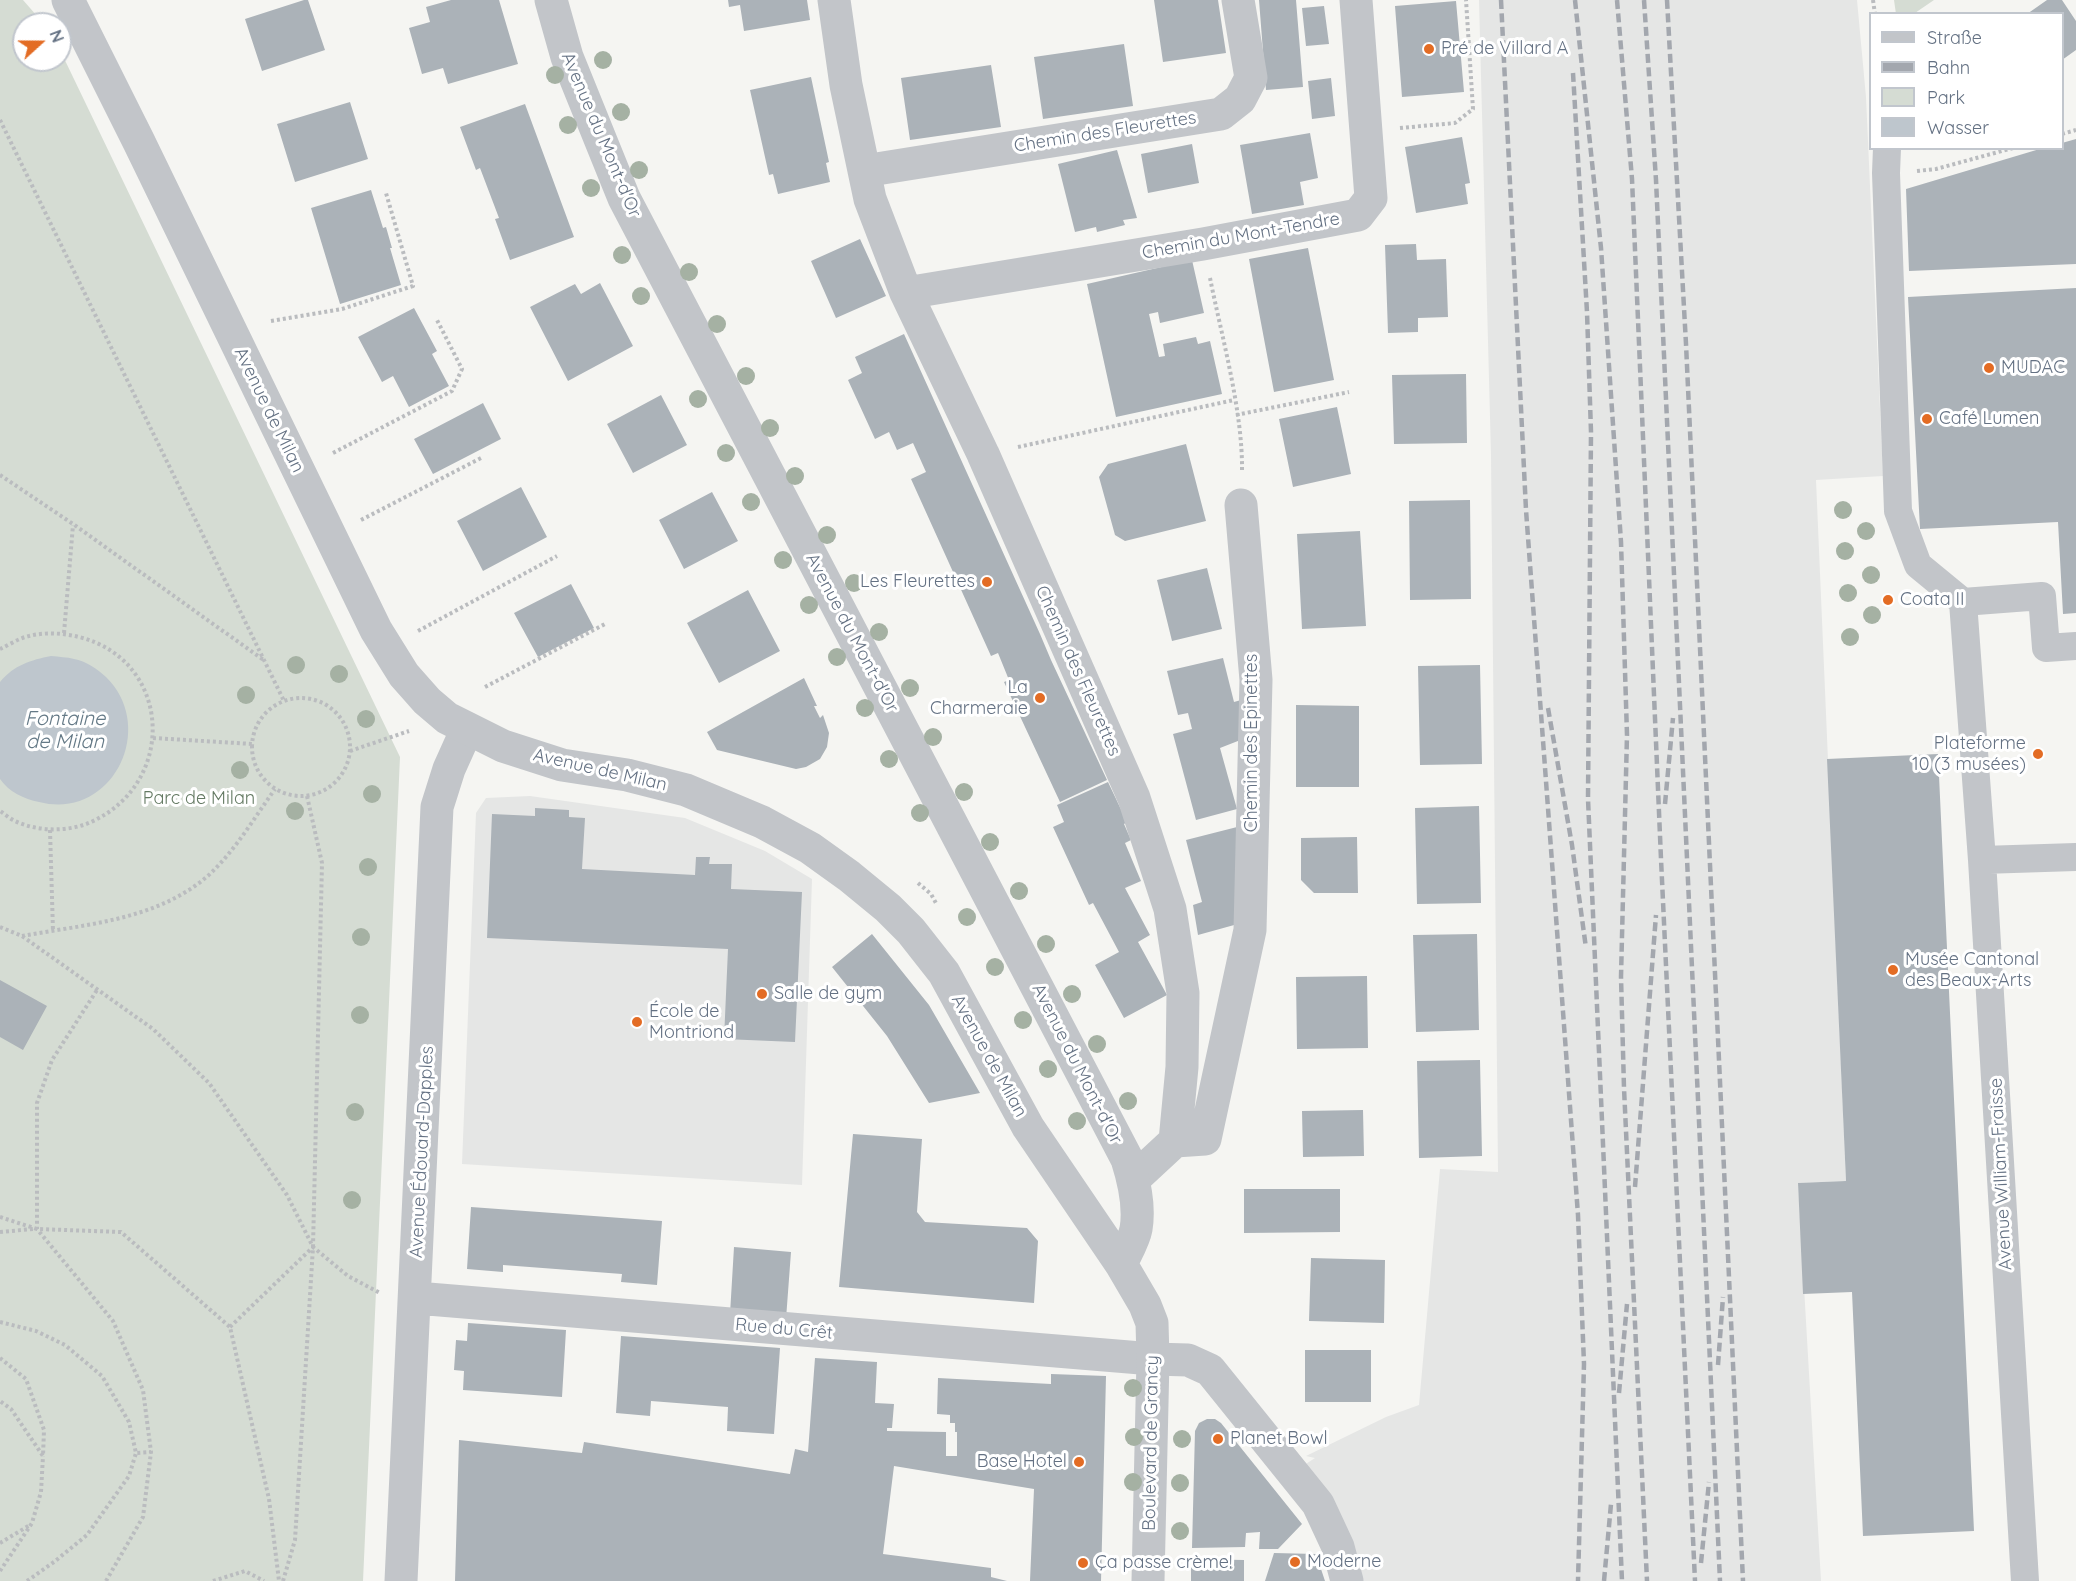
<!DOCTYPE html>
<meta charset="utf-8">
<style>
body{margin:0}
#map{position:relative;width:2076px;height:1581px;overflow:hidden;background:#f5f5f2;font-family:Quicksand,sans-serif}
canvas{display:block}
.legend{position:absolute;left:1869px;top:12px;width:195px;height:138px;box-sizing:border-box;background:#fff;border:2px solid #c1c6cd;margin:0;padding:8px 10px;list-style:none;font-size:18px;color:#647183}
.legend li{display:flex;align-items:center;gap:12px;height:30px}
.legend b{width:30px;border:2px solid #c1c6cd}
.north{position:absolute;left:12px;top:12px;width:60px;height:60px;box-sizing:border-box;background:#fff;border:2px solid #c1c6cd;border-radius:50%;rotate:69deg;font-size:16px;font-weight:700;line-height:24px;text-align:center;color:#647183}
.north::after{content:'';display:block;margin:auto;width:21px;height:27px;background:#e36c24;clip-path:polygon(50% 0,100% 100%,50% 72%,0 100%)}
</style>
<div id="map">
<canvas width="2076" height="1581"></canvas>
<ul class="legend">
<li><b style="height:8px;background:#c2c5c9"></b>Straße</li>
<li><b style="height:8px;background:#a3a7ae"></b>Bahn</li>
<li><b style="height:16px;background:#d5dcd3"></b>Park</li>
<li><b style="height:16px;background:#bec6cd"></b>Wasser</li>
</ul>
<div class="north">N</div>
</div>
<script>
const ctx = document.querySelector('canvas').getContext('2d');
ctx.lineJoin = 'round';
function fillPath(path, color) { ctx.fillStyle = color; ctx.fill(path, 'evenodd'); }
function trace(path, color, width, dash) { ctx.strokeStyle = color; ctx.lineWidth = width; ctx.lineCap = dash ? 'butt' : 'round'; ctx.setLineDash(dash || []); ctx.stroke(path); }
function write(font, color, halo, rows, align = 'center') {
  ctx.font = font + ' Quicksand,sans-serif'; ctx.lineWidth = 6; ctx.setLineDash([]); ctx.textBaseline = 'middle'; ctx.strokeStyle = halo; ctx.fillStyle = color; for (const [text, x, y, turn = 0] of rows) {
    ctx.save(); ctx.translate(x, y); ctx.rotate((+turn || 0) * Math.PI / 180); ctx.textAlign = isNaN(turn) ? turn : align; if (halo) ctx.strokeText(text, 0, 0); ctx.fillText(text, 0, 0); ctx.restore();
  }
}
const built = new Path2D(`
 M 1479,0 L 1857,0 L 1866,97 L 1883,476 L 1816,480 L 1846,1181 L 1798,1183 L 1821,1581 L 1347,1581 L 1292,1473 L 1315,1458 L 1306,1456 L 1386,1417 L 1419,1405 L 1440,1169 L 1498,1172 L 1491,455 Z
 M 530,796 L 685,818 L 765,851 L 812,879 L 802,1185 L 462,1164 L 476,813 L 486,798 Z`);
const green = new Path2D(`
 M 0,0 L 23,0 L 44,24 L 24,24 L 24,60 L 60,60 L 60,50 L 400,757 L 363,1581 L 0,1581 Z
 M 1894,0 L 1934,0 L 1915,13 L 1896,14 Z`);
const water = new Path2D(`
 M 51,656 C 59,657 67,657 74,659 C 86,661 97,669 106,677 C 158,728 112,821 39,802 C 24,799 9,792 0,779 L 0,682 C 14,665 31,660 51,656 Z`);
const building = new Path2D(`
 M 304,0 L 308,0 L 325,50 L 262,71 L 245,19 Z
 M 451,0 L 499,0 L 518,64 L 448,84 L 443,68 L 422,74 L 409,28 L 430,22 L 426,7 Z
 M 728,0 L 807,0 L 810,20 L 744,31 L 740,5 L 729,7 Z
 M 1154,0 L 1218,0 L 1226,53 L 1163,62 Z
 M 1259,0 L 1296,0 L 1303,87 L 1266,90 Z
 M 2047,0 L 2062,0 L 2076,21 L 2076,50 L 2062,60 L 2062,14 L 2027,14 Z
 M 1456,1 L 1464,92 L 1402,97 L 1395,6 Z
 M 1324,6 L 1329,44 L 1306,46 L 1302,8 Z
 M 1124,44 L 1133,106 L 1043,119 L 1034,57 Z
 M 991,65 L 1001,127 L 910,140 L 901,78 Z
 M 811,77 L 829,162 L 826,163 L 830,182 L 778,194 L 773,174 L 769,175 L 750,90 Z
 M 1331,78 L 1335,116 L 1312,119 L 1308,81 Z
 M 350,102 L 368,159 L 295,182 L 277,124 Z
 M 525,104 L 574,237 L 510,260 L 495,219 L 499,218 L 480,168 L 476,170 L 460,127 Z
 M 1310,133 L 1318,178 L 1300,182 L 1304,205 L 1252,214 L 1240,145 Z
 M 1462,137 L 1470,183 L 1465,184 L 1468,204 L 1416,213 L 1405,147 Z
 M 2076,139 L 2076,264 L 1909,271 L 1906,189 L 2043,148 L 2062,148 L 2062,143 Z
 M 1192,144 L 1199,183 L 1148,193 L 1141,154 Z
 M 1117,150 L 1137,218 L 1123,220 L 1125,225 L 1097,232 L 1096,227 L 1075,232 L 1058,164 Z
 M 371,190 L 383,228 L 386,227 L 392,248 L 390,248 L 401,285 L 340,304 L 311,208 Z
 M 860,239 L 886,296 L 836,318 L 811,261 Z
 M 1416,244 L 1417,260 L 1446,259 L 1448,317 L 1418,318 L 1418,332 L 1388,333 L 1385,245 Z
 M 1308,248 L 1334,380 L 1274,392 L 1249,259 Z
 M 1192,260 L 1204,313 L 1160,323 L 1158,312 L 1149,314 L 1159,357 L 1165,356 L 1163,344 L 1196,337 L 1198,344 L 1210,341 L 1222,394 L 1116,417 L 1087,284 Z
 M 600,283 L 633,346 L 568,381 L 530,307 L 575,284 L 581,294 Z
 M 2076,288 L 2076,613 L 2063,614 L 2058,522 L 1920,529 L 1908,297 Z
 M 414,308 L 437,351 L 432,354 L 449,386 L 409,407 L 393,376 L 382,382 L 358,337 Z
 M 904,334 L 1040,634 L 1051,660 L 1107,780 L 1060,802 L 1004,682 L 1009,680 L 998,653 L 991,656 L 911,479 L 926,472 L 913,443 L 897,450 L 889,432 L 875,439 L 848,380 L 862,373 L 855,357 Z
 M 1466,374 L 1467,443 L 1394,444 L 1392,375 Z
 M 661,395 L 687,445 L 633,473 L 607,424 Z
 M 483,403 L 501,439 L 433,474 L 414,439 Z
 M 1337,407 L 1351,474 L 1293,487 L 1279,419 Z
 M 1186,444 L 1206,521 L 1125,541 L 1115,535 L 1099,477 L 1108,464 Z
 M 521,487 L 547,537 L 483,571 L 457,521 Z
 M 712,492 L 738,541 L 684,569 L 659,520 Z
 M 1470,500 L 1471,599 L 1410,600 L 1409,501 Z
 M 1360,531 L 1366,626 L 1302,629 L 1297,534 Z
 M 1207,568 L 1222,629 L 1172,641 L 1157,580 Z
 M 571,584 L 594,628 L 538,657 L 514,613 Z
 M 748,590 L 780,651 L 719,683 L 687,623 Z
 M 1223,658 L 1234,702 L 1241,700 L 1243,739 L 1220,748 L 1237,809 L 1196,820 L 1173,734 L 1192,729 L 1188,713 L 1178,715 L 1167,671 Z
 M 1480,665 L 1482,764 L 1420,765 L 1418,666 Z
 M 804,678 L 817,706 L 814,706 L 820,718 L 823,715 L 829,733 L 827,747 L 820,759 L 806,767 L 796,769 L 717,750 L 707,732 Z
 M 1296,705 L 1359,706 L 1359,787 L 1296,787 Z
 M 1938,754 L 1974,1531 L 1863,1536 L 1852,1292 L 1803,1294 L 1798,1183 L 1846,1181 L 1827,759 Z
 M 1108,782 L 1127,822 L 1124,824 L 1131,840 L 1125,843 L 1141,881 L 1125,888 L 1150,935 L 1138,942 L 1167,995 L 1124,1018 L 1095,965 L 1119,952 L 1093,903 L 1089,905 L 1053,827 L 1064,822 L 1057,805 Z
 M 1479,806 L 1481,903 L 1417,904 L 1415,808 Z
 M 535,808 L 569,810 L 569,817 L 585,818 L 582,869 L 695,875 L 696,857 L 710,857 L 709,864 L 732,864 L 731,889 L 802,892 L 795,1042 L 724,1039 L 728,949 L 487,938 L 492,814 L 535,816 Z
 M 1241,826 L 1245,922 L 1198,935 L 1193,905 L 1202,902 L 1186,840 Z
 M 1357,837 L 1358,893 L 1314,893 L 1301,880 L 1301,838 Z
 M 872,934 L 929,1005 L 980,1093 L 929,1103 L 887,1036 L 832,967 Z
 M 1477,934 L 1479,1030 L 1416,1032 L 1413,935 Z
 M 1367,976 L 1368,1048 L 1297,1049 L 1296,977 Z
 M 0,980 L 47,1006 L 23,1050 L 0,1037 Z
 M 1480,1060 L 1482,1156 L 1419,1158 L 1417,1061 Z
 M 1363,1110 L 1364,1156 L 1303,1157 L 1302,1111 Z
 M 853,1134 L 922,1139 L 917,1212 L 925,1222 L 1027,1228 L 1038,1241 L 1034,1303 L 839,1287 Z
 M 1244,1189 L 1340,1189 L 1340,1232 L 1244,1233 Z
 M 471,1207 L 662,1221 L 657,1285 L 621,1282 L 622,1274 L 503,1265 L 503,1272 L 467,1269 Z
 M 734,1247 L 791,1252 L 786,1319 L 730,1314 Z
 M 1311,1258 L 1385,1260 L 1384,1323 L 1309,1321 Z
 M 468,1323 L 566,1330 L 562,1397 L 463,1390 L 464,1371 L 454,1370 L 456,1340 L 467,1341 Z
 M 621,1336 L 780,1348 L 774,1434 L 727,1431 L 728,1407 L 651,1401 L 650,1416 L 616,1413 Z
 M 1305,1350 L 1371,1350 L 1371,1402 L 1305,1402 Z
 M 815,1358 L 877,1362 L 875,1403 L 894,1404 L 892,1428 L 887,1428 L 887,1431 L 946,1432 L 946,1456 L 957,1456 L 957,1432 L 955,1432 L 955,1423 L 950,1423 L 950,1415 L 937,1414 L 938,1378 L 1051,1384 L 1051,1374 L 1106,1376 L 1101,1581 L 1030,1581 L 1034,1489 L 894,1466 L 883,1554 L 991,1568 L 991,1577 L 1007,1581 L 455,1581 L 459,1440 L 582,1453 L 584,1442 L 790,1474 L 795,1449 L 808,1452 Z
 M 1207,1419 L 1215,1419 L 1221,1423 L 1302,1524 L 1278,1549 L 1259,1549 L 1260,1532 L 1246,1533 L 1245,1547 L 1192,1548 L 1195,1431 L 1199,1423 Z
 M 1274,1553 L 1316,1554 L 1325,1581 L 1265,1581 Z
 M 1191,1559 L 1244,1560 L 1244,1581 L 1191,1581 Z`);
const path = new Path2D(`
 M 1873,0 L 1875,14
 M 0,120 L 284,701
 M 1400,128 L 1455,123 L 1473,109 L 1466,0
 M 2062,134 L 2076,130
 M 1917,171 L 1936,169 L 2013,148
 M 1210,278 C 1222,338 1243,412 1242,472
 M 271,321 L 342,309 L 413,286 L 386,193
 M 1236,415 L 1349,392
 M 1018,447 L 1234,400
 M 333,453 L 452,391 L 462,369 L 437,320
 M 0,475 L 73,524 L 265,661
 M 361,520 L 481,458
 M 418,631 L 557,556
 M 64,633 L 73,525
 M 0,649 C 9,645 19,638 29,636 C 45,632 63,633 79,637 C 172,660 178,783 91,822 C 69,832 38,832 15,821 C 10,819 5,814 0,811
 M 485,687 L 605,624
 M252 747a49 49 0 1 1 98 0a49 49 0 1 1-98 0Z
 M 153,738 L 253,744
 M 350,751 L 409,731
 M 50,830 L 53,931
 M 918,883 L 931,894 L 937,905
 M 0,927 L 22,936 L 153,1029 L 209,1083 L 287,1195 L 313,1247 L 348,1276 L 380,1293
 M 22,936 C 87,924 160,920 211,873 C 236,849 255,817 275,789
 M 0,1217 L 37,1229 L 121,1232 L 230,1327 L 269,1499 L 279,1581
 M 0,1232 L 33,1229
 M 0,1322 L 36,1331 L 65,1345 L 102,1376 L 129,1422 L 136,1453 L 151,1452 L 143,1390 L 113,1321 L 37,1229 L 37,1103 L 52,1060 L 97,990
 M 230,1327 L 312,1248
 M 0,1358 L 26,1379 L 44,1430 L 43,1456 L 11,1409 L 0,1401
 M 0,1543 L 30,1525
 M 0,1571 L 32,1523 L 41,1492 L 43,1456
 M 27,1581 L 54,1562 L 87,1535 L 129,1476 L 136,1453
 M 106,1581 L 143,1517 L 151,1452
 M 213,1581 L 245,1571 L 264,1581
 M 283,1581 L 295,1540 L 313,1247 L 322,863 L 307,796`);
const pedestrian = new Path2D(`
 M 1887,148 L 1886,173 L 1898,511 L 1918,565 L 1963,602 L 1982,860
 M 1963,602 L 2042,596 L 2046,648 L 2076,646
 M 2025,1581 L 1982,860 L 2076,857`);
const minor = new Path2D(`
 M 834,0 L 846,85 L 870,199 L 906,293 L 983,454 L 1134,798 L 1170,909 L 1183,993 L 1182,1067 L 1175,1141 L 1134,1179
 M 864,171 L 1221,114 L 1240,99 L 1251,78 L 1238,0
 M 906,293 L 1203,244 L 1358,215 L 1371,198 L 1356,0
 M 1175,1141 L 1205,1139 L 1250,930 L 1256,680 L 1241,505
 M 416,1298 L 1153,1359
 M 401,1581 L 437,807 L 449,769 L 467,729`);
const tertiary = new Path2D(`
 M 68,0 L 139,142 L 376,630 L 404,675 L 427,701 L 447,718 L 503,746 L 562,765 L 627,775 L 686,790 L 762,822 L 810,848 L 849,876 L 888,908 L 911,931 L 944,973 L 1028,1127 L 1121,1264 L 1145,1305 L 1152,1323 L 1153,1359 L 1148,1581
 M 551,0 L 567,57 L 624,198 L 1127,1159 C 1134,1181 1140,1205 1136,1229 C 1134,1240 1126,1253 1121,1264
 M 1153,1359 L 1188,1360 L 1210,1370 L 1318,1504 L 1338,1547 L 1347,1581`);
const rail = new Path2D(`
 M 1501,0 L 1526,510 L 1578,1215 L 1584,1364 L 1578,1581
 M 1575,0 L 1601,248 L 1621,542 L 1627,735 L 1621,977 L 1624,1088 L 1647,1581
 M 1617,0 L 1632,179 L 1661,859 L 1695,1581
 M 1644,0 L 1656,180 L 1720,1581
 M 1667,0 L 1686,344 L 1743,1581
 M 1573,73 L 1587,312 L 1591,432 L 1588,799 L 1622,1581
 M 1548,708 L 1572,845 L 1586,948
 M 1665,804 L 1673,718
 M 1635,1187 L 1656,915
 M 1718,1365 L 1723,1297
 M 1619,1393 L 1627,1304
 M 1701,1563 L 1709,1482
 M 1604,1581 L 1611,1504`);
const trees = [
 [603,60],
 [555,75],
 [621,112],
 [568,125],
 [639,170],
 [591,188],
 [622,255],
 [689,272],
 [641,296],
 [717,324],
 [746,376],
 [698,399],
 [770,428],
 [726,453],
 [795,476],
 [751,502],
 [1843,510],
 [1866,531],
 [827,535],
 [1845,551],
 [783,560],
 [1871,575],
 [854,583],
 [1848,593],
 [809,605],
 [1872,615],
 [879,632],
 [1850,637],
 [837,657],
 [296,665],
 [339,674],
 [910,688],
 [246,695],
 [865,708],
 [366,719],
 [933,737],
 [889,759],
 [240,770],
 [964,792],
 [372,794],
 [295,811],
 [920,813],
 [990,842],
 [368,867],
 [1019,891],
 [967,917],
 [361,937],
 [1046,944],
 [995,967],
 [1072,994],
 [360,1015],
 [1023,1020],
 [1097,1044],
 [1048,1069],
 [1128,1101],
 [355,1112],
 [1077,1121],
 [352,1200],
 [1133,1388],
 [1134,1437],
 [1182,1439],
 [1133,1482],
 [1180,1483],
 [1180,1531]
];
const markers = [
 [1429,49,6,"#e36c24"],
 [1989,368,6,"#e36c24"],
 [1927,419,6,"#e36c24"],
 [987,582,6,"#e36c24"],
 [1888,600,6,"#e36c24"],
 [1040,698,6,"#e36c24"],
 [2038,754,6,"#e36c24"],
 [1893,970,6,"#e36c24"],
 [762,994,6,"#e36c24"],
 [637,1022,6,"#e36c24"],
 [1218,1439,6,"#e36c24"],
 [1079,1462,6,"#e36c24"],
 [1295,1562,6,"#e36c24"],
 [1083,1563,6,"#e36c24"]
];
const poiNames = [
 ["Pré de Villard A",1441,49],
 ["MUDAC",2001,368],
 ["Café Lumen",1939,419],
 ["Les Fleurettes",975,582,"right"],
 ["Coata II",1900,600],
 ["La",1028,688,"right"],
 ["Charmeraie",1028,709,"right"],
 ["Plateforme",2026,744,"right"],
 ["10 (3 musées)",2026,765,"right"],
 ["Musée Cantonal",1905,960],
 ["des Beaux-Arts",1905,981],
 ["Salle de gym",774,994],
 ["École de",649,1012],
 ["Montriond",649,1033],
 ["Planet Bowl",1230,1439],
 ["Base Hotel",1067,1462,"right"],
 ["Moderne",1307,1562],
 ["Ça passe crème!",1095,1563]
];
const streetNames = [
 ["Chemin des Fleurettes",1105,132,-9],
 ["Avenue du Mont-d'Or",601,135,67],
 ["Chemin du Mont-Tendre",1241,236,-10],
 ["Avenue de Milan",269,410,64],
 ["Avenue du Mont-d'Or",852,633,62],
 ["Chemin des Fleurettes",1078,671,66],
 ["Chemin des Epinettes",1252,743,-90],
 ["Avenue de Milan",600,770,13],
 ["Avenue de Milan",989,1056,61],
 ["Avenue du Mont-d'Or",1077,1064,63],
 ["Avenue Édouard-Dapples",422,1152,-87],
 ["Avenue William-Fraisse",2001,1174,-93],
 ["Rue du Crêt",784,1329,5],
 ["Boulevard de Grancy",1151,1443,-89]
];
const parkNames = [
 ["Parc de Milan",199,799]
];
const waterNames = [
 ["Fontaine",65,719],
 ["de Milan",65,742]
];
fillPath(built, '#e5e6e5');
fillPath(green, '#d5dcd3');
fillPath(water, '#bec6cd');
fillPath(building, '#abb2b8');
trace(path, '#babcbf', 4, [3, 3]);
trace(pedestrian, '#c2c5c9', 28);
trace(minor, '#c2c5c9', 33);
trace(tertiary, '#c2c5c9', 33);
trace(rail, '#a3a7ae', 4.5, [9, 4.5]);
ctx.fillStyle = '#a5b1a3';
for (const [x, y] of trees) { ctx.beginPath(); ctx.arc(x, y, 9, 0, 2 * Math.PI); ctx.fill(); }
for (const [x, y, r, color] of markers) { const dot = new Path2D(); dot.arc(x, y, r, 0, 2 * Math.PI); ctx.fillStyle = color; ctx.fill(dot); trace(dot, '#fff', 2); }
write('18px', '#647183', '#fff', poiNames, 'left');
write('18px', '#647183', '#fff', streetNames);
write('18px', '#647a63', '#fff', parkNames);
write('italic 20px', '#647986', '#fff', waterNames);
</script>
